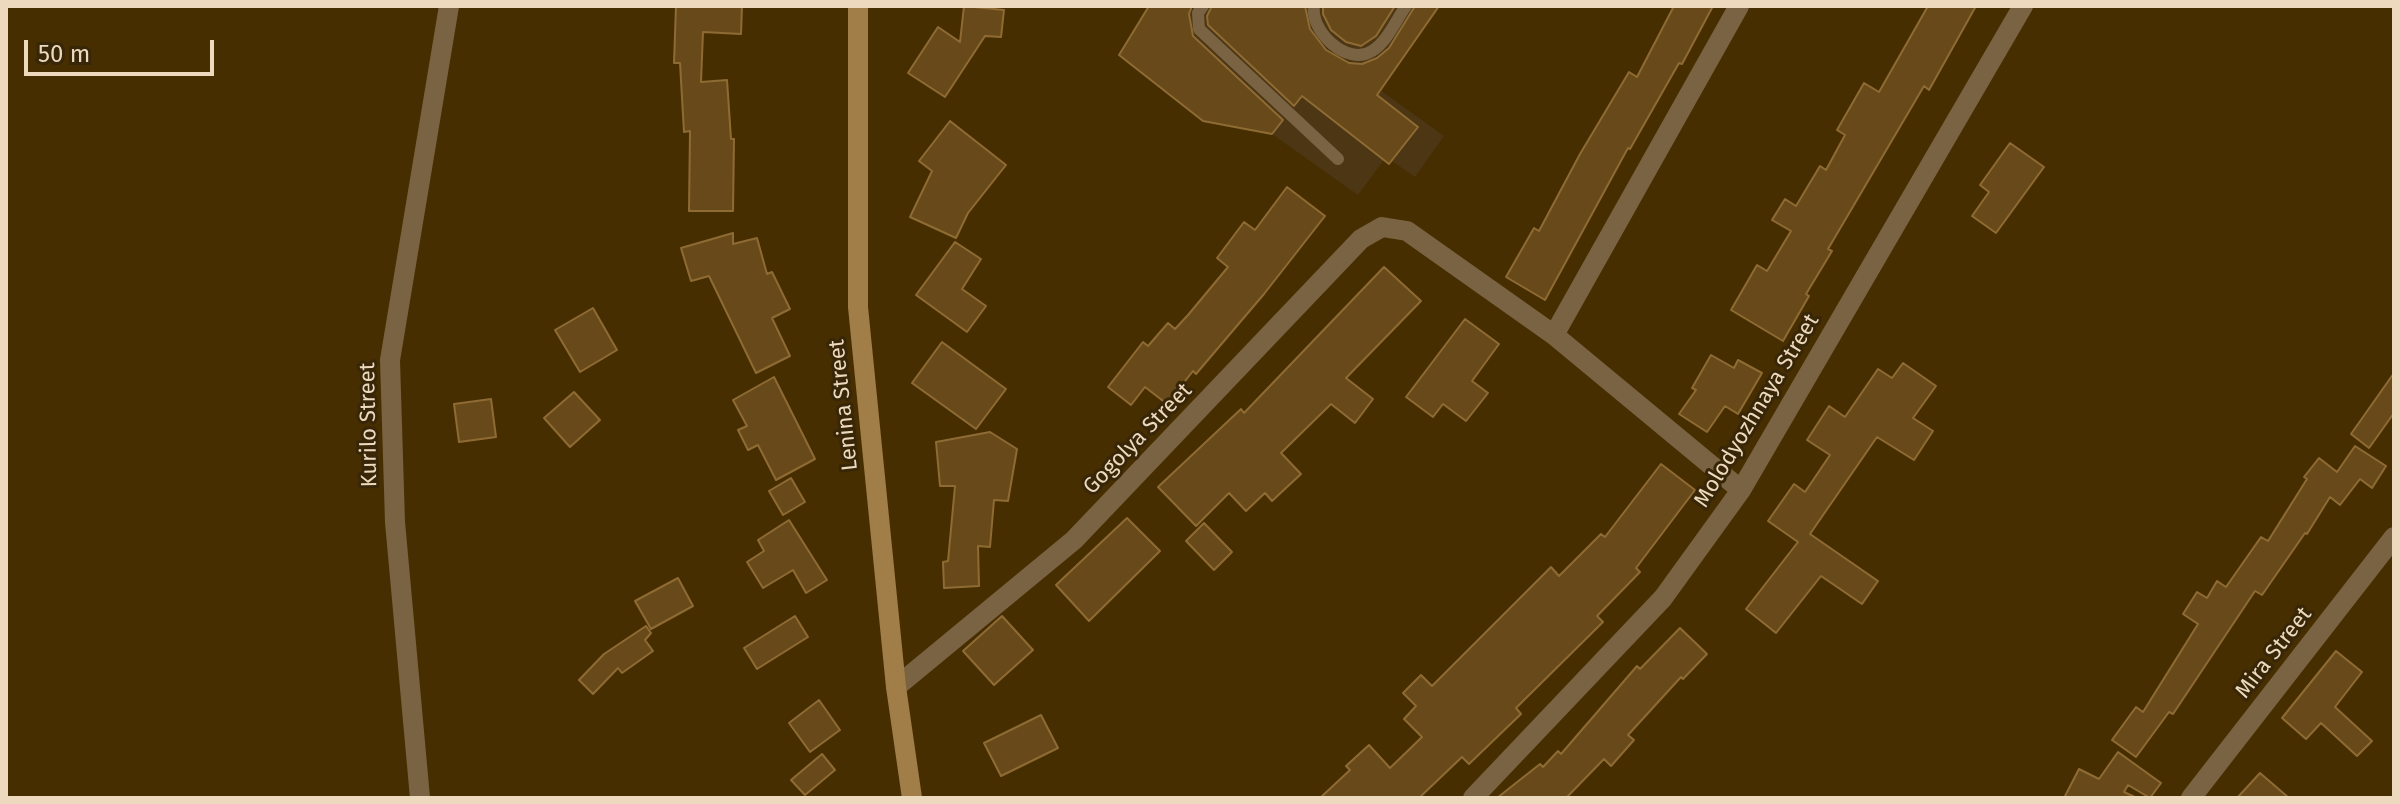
<!DOCTYPE html>
<style>
body{margin:0}
#map{position:relative;width:2400px;height:804px;overflow:hidden;background:#472e00;font-family:"Fira Sans",sans-serif}
canvas{display:block}
.frame{position:absolute;inset:0;border:8px solid #edd9be;pointer-events:none}
.scale{position:absolute;left:24px;top:40px;width:190px;height:36px;box-sizing:border-box;border:4px solid #edd9be;border-top:0;padding-left:10px;font-size:24px;line-height:28px;white-space:nowrap;color:#edd9be;-webkit-text-stroke:6px #382608;paint-order:stroke}
</style>
<div id="map">
<canvas width="2400" height="804"></canvas>
<div class="frame"></div>
<div class="scale">50 m</div>
</div>
<script>
const ctx = document.querySelector('canvas').getContext('2d');
ctx.lineJoin = 'round';
function fillPath(path, color) { ctx.fillStyle = color; ctx.fill(path, 'evenodd'); }
function trace(path, color, width, dash) { ctx.strokeStyle = color; ctx.lineWidth = width; ctx.lineCap = dash ? 'butt' : 'round'; ctx.setLineDash(dash || []); ctx.stroke(path); }
function write(font, color, halo, rows, align = 'center') {
  ctx.font = font + ' "Fira Sans",sans-serif'; ctx.lineWidth = 6; ctx.setLineDash([]); ctx.textBaseline = 'middle'; ctx.strokeStyle = halo; ctx.fillStyle = color; for (const [text, x, y, turn = 0] of rows) {
    ctx.save(); ctx.translate(x, y); ctx.rotate((+turn || 0) * Math.PI / 180); ctx.textAlign = isNaN(turn) ? turn : align; if (halo) ctx.strokeText(text, 0, 0); ctx.fillText(text, 0, 0); ctx.restore();
  }
}
const built = new Path2D(`
 M 1149,6 L 1441,6 L 1380,90 L 1444,136 L 1415,177 L 1386,157 L 1358,195 L 1272,134 L 1203,121 L 1119,55 Z`);
const building = new Path2D(`
 M 676,6 L 742,6 L 741,34 L 703,32 L 701,82 L 727,80 L 731,139 L 734,139 L 733,211 L 689,211 L 690,131 L 684,132 L 680,63 L 674,63 Z
 M 964,6 L 1004,10 L 1001,37 L 985,36 L 945,97 L 908,73 L 938,27 L 960,42 Z
 M 1149,6 L 1192,6 L 1189,14 L 1193,36 L 1283,120 L 1272,134 L 1203,121 L 1119,55 Z
 M 1212,6 L 1305,6 L 1310,29 L 1326,50 L 1349,63 L 1362,64 L 1377,58 L 1389,48 L 1415,6 L 1439,6 L 1377,95 L 1418,127 L 1389,164 L 1302,96 L 1294,106 L 1208,25 L 1207,16 Z
 M 1323,6 L 1395,6 L 1376,36 L 1361,46 L 1346,42 L 1331,30 L 1323,14 Z
 M 1674,6 L 1713,6 L 1682,64 L 1679,63 L 1630,149 L 1628,148 L 1545,300 L 1506,277 L 1534,228 L 1539,231 L 1580,154 L 1629,72 L 1637,77 Z
 M 1928,6 L 1976,6 L 1929,90 L 1924,86 L 1828,249 L 1832,251 L 1806,294 L 1809,296 L 1783,341 L 1731,310 L 1757,265 L 1767,271 L 1791,231 L 1772,220 L 1785,199 L 1796,206 L 1820,166 L 1826,170 L 1845,135 L 1837,130 L 1864,83 L 1879,92 Z
 M 950,121 L 1006,165 L 968,213 L 956,238 L 910,217 L 932,171 L 919,161 Z
 M 2010,143 L 2044,167 L 1996,233 L 1972,216 L 1989,192 L 1980,185 Z
 M 1287,187 L 1325,216 L 1264,294 L 1196,374 L 1193,371 L 1167,404 L 1145,387 L 1131,405 L 1108,387 L 1143,342 L 1148,346 L 1168,323 L 1175,329 L 1188,315 L 1228,267 L 1217,258 L 1244,222 L 1255,230 Z
 M 733,233 L 733,244 L 757,238 L 767,274 L 772,272 L 790,309 L 772,318 L 790,356 L 756,373 L 709,276 L 691,281 L 681,248 Z
 M 955,242 L 981,259 L 962,289 L 986,306 L 967,332 L 916,295 Z
 M 1384,267 L 1421,301 L 1346,378 L 1373,399 L 1355,423 L 1331,404 L 1281,453 L 1301,474 L 1272,501 L 1265,493 L 1246,511 L 1229,493 L 1196,526 L 1158,487 L 1241,409 L 1244,413 Z
 M 593,308 L 617,350 L 580,372 L 555,330 Z
 M 1465,319 L 1499,344 L 1472,381 L 1488,393 L 1466,421 L 1443,404 L 1433,417 L 1406,397 Z
 M 942,342 L 1006,389 L 976,429 L 912,383 Z
 M 1711,355 L 1734,368 L 1738,360 L 1762,373 L 1738,414 L 1725,406 L 1707,432 L 1679,414 L 1696,390 L 1692,388 Z
 M 1903,363 L 1936,386 L 1913,418 L 1933,431 L 1914,460 L 1877,437 L 1810,534 L 1878,581 L 1862,604 L 1821,576 L 1776,633 L 1746,609 L 1798,542 L 1768,521 L 1794,484 L 1805,492 L 1830,455 L 1807,440 L 1829,406 L 1845,417 L 1878,369 L 1892,378 Z
 M 2394,373 L 2394,413 L 2369,448 L 2351,434 Z
 M 774,377 L 815,459 L 776,480 L 758,445 L 748,450 L 738,430 L 747,426 L 733,400 Z
 M 574,392 L 600,420 L 570,447 L 544,418 Z
 M 491,399 L 496,437 L 459,442 L 454,404 Z
 M 990,432 L 1017,449 L 1008,501 L 994,500 L 990,547 L 978,546 L 979,586 L 944,588 L 943,562 L 948,561 L 955,486 L 940,486 L 936,442 Z
 M 2355,446 L 2386,466 L 2372,488 L 2360,479 L 2340,505 L 2330,497 L 2307,534 L 2305,533 L 2262,595 L 2255,591 L 2173,714 L 2169,712 L 2136,757 L 2112,740 L 2136,707 L 2143,712 L 2198,624 L 2183,614 L 2197,592 L 2207,598 L 2217,581 L 2226,587 L 2261,537 L 2268,541 L 2307,479 L 2304,477 L 2319,458 L 2337,472 Z
 M 1661,464 L 1695,490 L 1636,568 L 1640,572 L 1597,616 L 1603,622 L 1516,708 L 1521,714 L 1469,764 L 1462,757 L 1419,798 L 1320,798 L 1350,770 L 1346,766 L 1369,745 L 1390,768 L 1422,737 L 1404,719 L 1416,706 L 1403,693 L 1421,675 L 1432,686 L 1551,567 L 1559,576 L 1601,534 L 1605,537 Z
 M 791,478 L 805,502 L 783,515 L 769,491 Z
 M 1127,518 L 1160,551 L 1089,621 L 1056,585 Z
 M 789,520 L 827,580 L 806,593 L 793,570 L 763,588 L 747,562 L 764,551 L 758,540 Z
 M 1204,523 L 1232,552 L 1214,570 L 1186,541 Z
 M 678,578 L 693,606 L 651,629 L 635,601 Z
 M 795,616 L 808,637 L 757,669 L 744,648 Z
 M 1002,616 L 1033,650 L 994,685 L 963,651 Z
 M 646,626 L 651,633 L 645,640 L 653,651 L 622,673 L 618,668 L 593,694 L 579,680 L 604,654 Z
 M 1680,628 L 1707,654 L 1683,679 L 1681,677 L 1628,735 L 1634,740 L 1611,766 L 1604,759 L 1566,798 L 1497,798 L 1540,764 L 1543,767 L 1558,751 L 1561,754 L 1637,666 L 1640,669 Z
 M 2336,651 L 2362,672 L 2335,707 L 2372,741 L 2357,756 L 2321,723 L 2306,739 L 2282,718 Z
 M 819,700 L 840,730 L 810,752 L 789,723 Z
 M 1041,715 L 1058,748 L 1001,776 L 984,743 Z
 M 2118,752 L 2161,783 L 2150,798 L 2128,785 L 2124,792 L 2137,798 L 2064,798 L 2079,769 L 2099,779 Z
 M 822,754 L 835,770 L 805,795 L 791,780 Z
 M 2260,773 L 2289,798 L 2237,798 Z`);
const service = new Path2D(`
 M 1203,6 L 1198,13 L 1199,29 L 1338,159
 M 1314,6 C 1310,31 1347,67 1372,51 C 1387,42 1396,20 1406,6`);
const minor = new Path2D(`
 M 1554,335 L 1739,6
 M 896,687 L 1074,540 L 1361,239 L 1382,227 L 1407,231 L 1554,335 L 1741,490
 M 420,798 L 395,522 L 390,360 L 449,6
 M 1473,798 L 1663,598 L 1741,490 L 2023,6
 M 2191,798 L 2394,537`);
const secondary = new Path2D(`
 M 858,6 L 858,307 L 896,687 L 912,798`);
const streetNames = [
 ["Lenina Street",844,405,-96],
 ["Molodyozhnaya Street",1757,411,-59],
 ["Kurilo Street",369,425,-91],
 ["Gogolya Street",1138,439,-46],
 ["Mira Street",2274,653,-52]
];
fillPath(built, '#4c3614');
fillPath(building, '#684a1a');
trace(building, '#8f6b34', 2);
trace(service, '#7a6342', 12);
trace(minor, '#7a6342', 20);
trace(secondary, '#a17d47', 20);
write('22px', '#edd9be', '#382608', streetNames);
</script>
